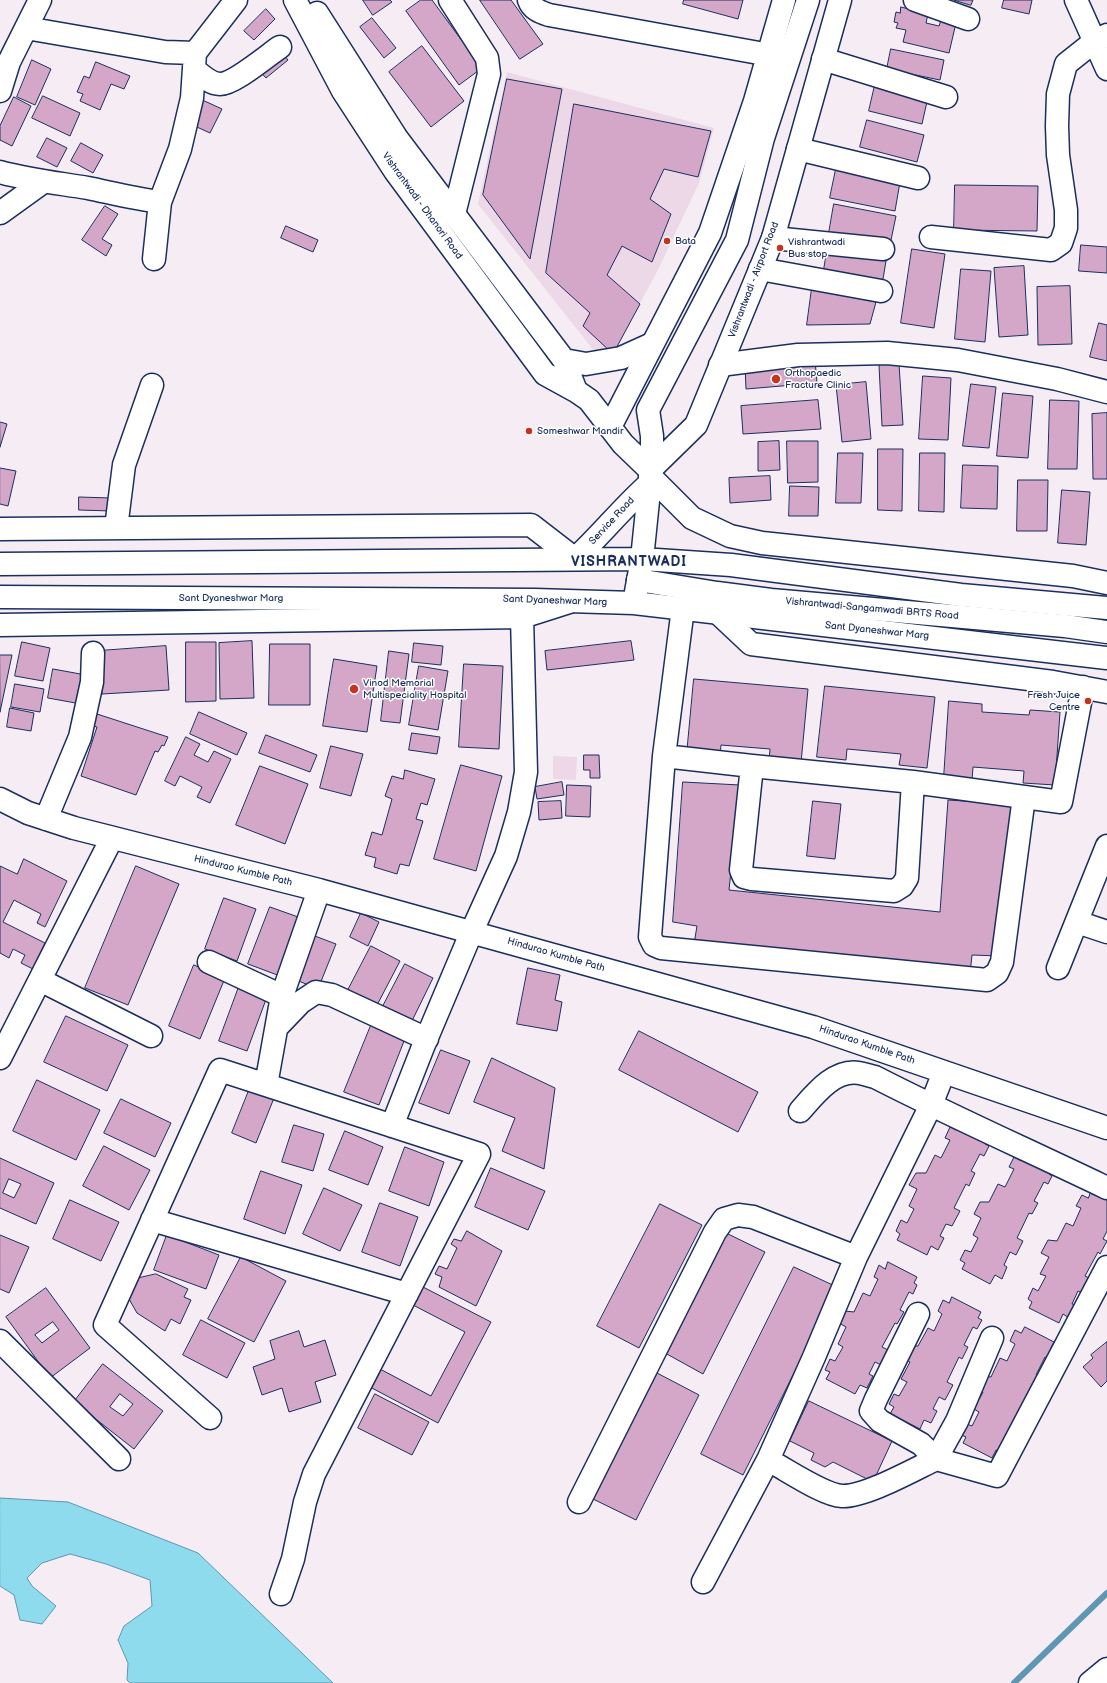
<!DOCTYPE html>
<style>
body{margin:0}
canvas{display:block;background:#f6edf4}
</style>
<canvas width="1107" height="1683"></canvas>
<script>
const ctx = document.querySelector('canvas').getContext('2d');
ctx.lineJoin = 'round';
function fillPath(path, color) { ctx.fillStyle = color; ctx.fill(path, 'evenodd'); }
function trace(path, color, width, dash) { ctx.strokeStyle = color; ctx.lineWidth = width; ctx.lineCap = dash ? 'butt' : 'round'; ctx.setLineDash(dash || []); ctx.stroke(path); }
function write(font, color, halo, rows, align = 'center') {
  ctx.font = font + ' "Balsamiq Sans",sans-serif'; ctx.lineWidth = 3; ctx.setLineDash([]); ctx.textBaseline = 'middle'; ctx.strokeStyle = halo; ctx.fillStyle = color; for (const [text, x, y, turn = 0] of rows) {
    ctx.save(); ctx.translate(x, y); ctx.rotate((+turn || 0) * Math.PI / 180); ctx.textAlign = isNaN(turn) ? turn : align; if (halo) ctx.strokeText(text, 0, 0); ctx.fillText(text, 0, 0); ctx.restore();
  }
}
const built = new Path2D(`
 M 507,72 L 714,128 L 699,183 L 658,270 L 606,366 L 478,204 Z
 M 553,756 L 577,757 L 576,780 L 553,779 Z`);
const water = new Path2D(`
 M 0,1498 L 68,1502 L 198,1553 L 333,1683 L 130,1683 L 127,1680 L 128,1663 L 118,1640 L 124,1626 L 152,1606 L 150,1580 L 106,1564 L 70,1554 L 42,1563 L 27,1578 L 32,1586 L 56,1606 L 42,1624 L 20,1620 L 14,1595 L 0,1586 Z`);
const stream = new Path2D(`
 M 1014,1683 L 1107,1593`);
const building = new Path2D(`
 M 363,0 L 390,0 L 392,2 L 373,15 Z
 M 421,0 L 432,0 L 482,68 L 459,85 L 406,11 Z
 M 480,0 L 511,0 L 543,44 L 520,59 Z
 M 684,0 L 743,0 L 738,19 L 683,4 Z
 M 954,0 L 973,0 L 971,5 Z
 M 1004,0 L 1032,0 L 1029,14 L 1002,8 Z
 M 901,7 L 928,14 L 926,23 L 939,26 L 941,20 L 956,23 L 949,53 L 903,42 L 906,30 L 896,28 L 898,23 L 894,22 L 896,12 L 900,13 Z
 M 266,9 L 275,19 L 254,40 L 244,31 Z
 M 372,18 L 396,48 L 384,58 L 360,27 Z
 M 422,46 L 464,101 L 431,127 L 389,72 Z
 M 891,49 L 944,60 L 940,80 L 906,73 L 905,78 L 886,74 Z
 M 280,50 L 288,60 L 266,78 L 258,69 Z
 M 32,60 L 51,69 L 35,105 L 17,97 Z
 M 96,62 L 130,76 L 124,89 L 111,84 L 100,110 L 80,101 L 83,94 L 77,92 L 84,76 L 89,78 Z
 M 507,79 L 562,89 L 530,259 L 483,195 Z
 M 875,85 L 928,97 L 922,124 L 869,111 Z
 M 43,96 L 80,113 L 70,136 L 32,118 Z
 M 14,97 L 31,106 L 12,146 L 0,140 L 0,126 Z
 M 198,98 L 222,109 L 210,133 L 186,122 Z
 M 574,104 L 711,131 L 698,177 L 664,169 L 650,199 L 671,214 L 652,262 L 622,246 L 607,275 L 640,304 L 613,354 L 583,326 L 590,313 L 546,273 Z
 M 867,120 L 924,135 L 917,162 L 860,147 Z
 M 47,138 L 67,148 L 57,167 L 37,157 Z
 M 81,143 L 103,155 L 93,173 L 71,161 Z
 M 836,169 L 900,182 L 895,211 L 830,198 Z
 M 955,185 L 1038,186 L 1037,231 L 954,230 Z
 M 834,204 L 896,216 L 890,245 L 829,233 Z
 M 105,206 L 118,214 L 102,239 L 112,245 L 106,256 L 82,240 Z
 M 286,226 L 318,240 L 313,252 L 281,238 Z
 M 1081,245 L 1107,247 L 1107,273 L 1079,271 Z
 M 912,249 L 945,254 L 934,328 L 901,323 Z
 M 827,251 L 886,261 L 882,285 L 823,276 Z
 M 1024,266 L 1028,335 L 999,337 L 994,268 Z
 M 961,269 L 991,271 L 985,342 L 955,339 Z
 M 1070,286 L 1072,344 L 1038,345 L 1037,287 Z
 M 812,288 L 876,302 L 870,324 L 807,325 Z
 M 1099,323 L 1107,325 L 1107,361 L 1090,357 Z
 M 815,360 L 817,383 L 746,389 L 745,366 Z
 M 899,364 L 903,425 L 882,426 L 879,365 Z
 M 923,376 L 951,378 L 948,440 L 919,439 Z
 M 866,382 L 871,439 L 842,442 L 836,385 Z
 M 971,384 L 996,387 L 989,448 L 963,446 Z
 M 1003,393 L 1033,396 L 1028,458 L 997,456 Z
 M 818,400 L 821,429 L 743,434 L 741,406 Z
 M 1050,400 L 1079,401 L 1077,469 L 1048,469 Z
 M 1107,413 L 1107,479 L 1093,479 L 1092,414 Z
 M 0,422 L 7,424 L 0,447 Z
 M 779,441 L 780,470 L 758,471 L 758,442 Z
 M 787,441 L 818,441 L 818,482 L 788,483 Z
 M 878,449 L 903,449 L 902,511 L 878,510 Z
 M 838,453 L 863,453 L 861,503 L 836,503 Z
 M 920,453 L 945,453 L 944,512 L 919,511 Z
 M 963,465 L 998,466 L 997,509 L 961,508 Z
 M 0,468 L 16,471 L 8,506 L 0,504 Z
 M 770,476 L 771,500 L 730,503 L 729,478 Z
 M 1018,480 L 1048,480 L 1047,531 L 1017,531 Z
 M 790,486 L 819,487 L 818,516 L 789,516 Z
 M 1062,490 L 1090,492 L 1086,545 L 1058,543 Z
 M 79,497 L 111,498 L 111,511 L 79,510 Z
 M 252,641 L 254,698 L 220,699 L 219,643 Z
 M 631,641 L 634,660 L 547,670 L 545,651 Z
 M 22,642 L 50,648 L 43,681 L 15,676 Z
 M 186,642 L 216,642 L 216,701 L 186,702 Z
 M 414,643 L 443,646 L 441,665 L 412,662 Z
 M 270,644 L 310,644 L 310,705 L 269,705 Z
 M 166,646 L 169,690 L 102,694 L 99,651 Z
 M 389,651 L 409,654 L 400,723 L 381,721 Z
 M 0,655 L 12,655 L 0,712 Z
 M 334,659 L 377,666 L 367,732 L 323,726 Z
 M 464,664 L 503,666 L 499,749 L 459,747 Z
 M 419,666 L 448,671 L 438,730 L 409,725 Z
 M 53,669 L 86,675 L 81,704 L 48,698 Z
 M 694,679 L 808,689 L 801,763 L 769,761 L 770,749 L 721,745 L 720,756 L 687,754 Z
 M 15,684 L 44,689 L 40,712 L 11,707 Z
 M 825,686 L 935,697 L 927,768 L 899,765 L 901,754 L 847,749 L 846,760 L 817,757 Z
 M 949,701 L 982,704 L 982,712 L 1029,715 L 1030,710 L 1060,712 L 1055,785 L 1023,783 L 1024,771 L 973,767 L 972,780 L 944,778 Z
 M 10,708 L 34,713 L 31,731 L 7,727 Z
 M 199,712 L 247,733 L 237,755 L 190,734 Z
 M 97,714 L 168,737 L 164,746 L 162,745 L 158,752 L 155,751 L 136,795 L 81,776 L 97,727 L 93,726 Z
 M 412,733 L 440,737 L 437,754 L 409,750 Z
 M 266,735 L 317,755 L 310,772 L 259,753 Z
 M 186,737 L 200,744 L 194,755 L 208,762 L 214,751 L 231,759 L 210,803 L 197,797 L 202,787 L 180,776 L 175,786 L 165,781 Z
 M 331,746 L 363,754 L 351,796 L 320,788 Z
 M 584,755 L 599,755 L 600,778 L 590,778 L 590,770 L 584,770 Z
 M 461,765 L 502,776 L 476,871 L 434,859 Z
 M 260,766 L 308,784 L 285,844 L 236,825 Z
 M 405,770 L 435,779 L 427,805 L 421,803 L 416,819 L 423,821 L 409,866 L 400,864 L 397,874 L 374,867 L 376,858 L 365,855 L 372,832 L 382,835 L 392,799 L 385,796 L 392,776 L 403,779 Z
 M 562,782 L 564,795 L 537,799 L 535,787 Z
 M 683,782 L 740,785 L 729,890 L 940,912 L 948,800 L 1011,804 L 1000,956 L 972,955 L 970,974 L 694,944 L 697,926 L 673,922 Z
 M 567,785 L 591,786 L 590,817 L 566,816 Z
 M 561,801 L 562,818 L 539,820 L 538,802 Z
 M 813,801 L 841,804 L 835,859 L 807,856 Z
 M 24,859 L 67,881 L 45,927 L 37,923 L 41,914 L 14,900 L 3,922 L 45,943 L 33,969 L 21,963 L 25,955 L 13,949 L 9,958 L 0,953 L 0,866 L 17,874 Z
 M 136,866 L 179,884 L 128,1005 L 85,988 Z
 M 224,898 L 256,909 L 237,961 L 205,949 Z
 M 270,907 L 301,918 L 280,976 L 248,964 Z
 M 361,913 L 379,922 L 368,946 L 350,937 Z
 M 307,933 L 336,944 L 318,989 L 289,977 Z
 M 371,946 L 400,961 L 375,1009 L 346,994 Z
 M 405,964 L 433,978 L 409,1027 L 380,1012 Z
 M 194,965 L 225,978 L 200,1039 L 169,1026 Z
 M 528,968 L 560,975 L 555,1000 L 562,1002 L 557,1031 L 517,1024 Z
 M 240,984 L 268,994 L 247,1051 L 219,1041 Z
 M 66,1016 L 128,1045 L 107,1091 L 44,1062 Z
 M 372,1023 L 406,1036 L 379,1105 L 344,1092 Z
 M 639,1031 L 758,1092 L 738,1132 L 619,1070 Z
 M 441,1050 L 470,1061 L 449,1114 L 419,1103 Z
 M 492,1058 L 555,1088 L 544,1169 L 502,1151 L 515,1118 L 474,1102 Z
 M 37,1080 L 100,1110 L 76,1160 L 13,1131 Z
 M 250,1088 L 274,1098 L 256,1143 L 232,1133 Z
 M 121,1099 L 171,1123 L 155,1157 L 104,1133 Z
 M 959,1124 L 988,1138 L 985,1144 L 989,1146 L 984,1156 L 980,1154 L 971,1171 L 975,1173 L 969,1186 L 966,1184 L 954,1208 L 960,1211 L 952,1226 L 946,1224 L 940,1236 L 944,1238 L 938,1250 L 931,1246 L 927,1255 L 897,1240 L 900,1234 L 896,1231 L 901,1220 L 907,1223 L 914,1209 L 909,1206 L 917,1189 L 909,1185 L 916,1173 L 926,1173 L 935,1155 L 941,1158 L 950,1140 L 945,1138 L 950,1127 L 956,1130 Z
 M 294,1125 L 324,1134 L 313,1171 L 282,1162 Z
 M 345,1131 L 383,1147 L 368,1185 L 329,1170 Z
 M 104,1146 L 150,1170 L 129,1210 L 83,1186 Z
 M 405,1147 L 444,1162 L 429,1206 L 389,1191 Z
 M 1023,1153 L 1052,1168 L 1049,1174 L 1052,1176 L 1048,1184 L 1044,1182 L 1034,1201 L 1038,1203 L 1032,1214 L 1029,1213 L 1017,1238 L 1023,1241 L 1016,1255 L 1010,1252 L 1004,1265 L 1007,1267 L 1002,1279 L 995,1275 L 990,1284 L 962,1269 L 965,1263 L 960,1260 L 965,1250 L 971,1252 L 978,1238 L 973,1235 L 981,1218 L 974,1214 L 980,1202 L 989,1202 L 998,1184 L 1005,1187 L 1014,1169 L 1009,1167 L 1014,1157 L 1020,1160 Z
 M 0,1158 L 54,1183 L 36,1224 L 0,1208 ZM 9,1179 L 21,1184 L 14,1198 L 3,1193 Z
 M 491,1168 L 545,1191 L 528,1230 L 475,1207 Z
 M 261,1171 L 302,1185 L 285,1234 L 244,1219 Z
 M 324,1188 L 362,1205 L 340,1251 L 303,1234 Z
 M 1091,1192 L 1107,1200 L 1107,1231 L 1103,1239 L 1107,1241 L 1100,1254 L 1098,1252 L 1085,1276 L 1091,1279 L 1084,1294 L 1078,1291 L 1072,1304 L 1076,1305 L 1069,1318 L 1063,1314 L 1059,1323 L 1029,1308 L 1032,1302 L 1028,1299 L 1033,1288 L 1038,1291 L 1046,1276 L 1040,1274 L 1049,1257 L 1041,1253 L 1048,1240 L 1057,1241 L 1066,1223 L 1073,1226 L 1081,1208 L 1076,1206 L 1082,1195 L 1088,1198 Z
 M 70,1200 L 119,1222 L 101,1261 L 53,1239 Z
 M 380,1203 L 418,1217 L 400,1266 L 362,1252 Z
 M 660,1204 L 702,1225 L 639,1348 L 597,1326 Z
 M 467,1231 L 502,1251 L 476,1306 L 439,1287 L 442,1277 L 435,1274 L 439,1266 L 447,1269 L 457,1248 L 451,1244 L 454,1239 L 461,1241 Z
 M 724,1232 L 765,1252 L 703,1374 L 665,1353 Z
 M 0,1235 L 29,1247 L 9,1293 L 0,1289 Z
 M 167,1235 L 219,1255 L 206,1289 L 154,1270 Z
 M 241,1257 L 286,1281 L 254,1342 L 208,1319 Z
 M 888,1262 L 917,1277 L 914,1283 L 917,1285 L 913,1294 L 909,1292 L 900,1310 L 904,1312 L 897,1324 L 895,1323 L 882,1347 L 888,1350 L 881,1365 L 875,1362 L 869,1374 L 873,1376 L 867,1388 L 860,1385 L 855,1394 L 826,1379 L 830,1372 L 825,1370 L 830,1359 L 835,1361 L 843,1347 L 838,1344 L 846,1327 L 839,1323 L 845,1311 L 854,1312 L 863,1293 L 870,1296 L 878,1279 L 874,1277 L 879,1265 L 885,1269 Z
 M 794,1267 L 837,1287 L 743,1475 L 701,1454 Z
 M 156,1274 L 188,1289 L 184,1297 L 191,1300 L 180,1324 L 171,1319 L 165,1331 L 137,1313 L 129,1299 L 139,1278 Z
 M 423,1287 L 491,1322 L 438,1423 L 370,1387 L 380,1369 L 431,1396 L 465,1332 L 413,1305 Z
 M 46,1288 L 90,1348 L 50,1378 L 6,1317 ZM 53,1322 L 59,1330 L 42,1343 L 35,1335 Z
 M 952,1297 L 981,1312 L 978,1318 L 982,1320 L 977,1329 L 973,1327 L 964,1345 L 968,1347 L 962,1359 L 959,1357 L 947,1382 L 953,1385 L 945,1400 L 939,1397 L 933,1409 L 937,1411 L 931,1423 L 924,1420 L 920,1429 L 890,1414 L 894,1407 L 889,1404 L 894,1394 L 899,1396 L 907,1382 L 901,1379 L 910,1362 L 902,1358 L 909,1346 L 918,1346 L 928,1328 L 934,1331 L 942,1314 L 938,1311 L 943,1300 L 949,1303 Z
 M 201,1320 L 245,1343 L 227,1378 L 183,1355 Z
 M 1025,1327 L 1054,1342 L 1051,1348 L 1054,1349 L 1050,1359 L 1045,1357 L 1036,1375 L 1040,1377 L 1034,1389 L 1031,1387 L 1019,1412 L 1003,1453 L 996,1450 L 992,1458 L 963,1443 L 966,1437 L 961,1435 L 967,1424 L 972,1426 L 979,1412 L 974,1409 L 983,1392 L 975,1388 L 981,1376 L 991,1377 L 1000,1358 L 1007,1361 L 1015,1344 L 1010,1341 L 1015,1330 L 1021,1333 Z
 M 299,1331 L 304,1347 L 325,1340 L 336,1375 L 315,1382 L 321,1402 L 289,1412 L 282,1388 L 262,1395 L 253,1367 L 275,1359 L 270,1341 Z
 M 1107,1342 L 1107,1381 L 1101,1387 L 1083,1367 L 1093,1358 L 1091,1355 Z
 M 103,1364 L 163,1411 L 134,1449 L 74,1402 ZM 120,1394 L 133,1404 L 123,1416 L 110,1407 Z
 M 657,1373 L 699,1395 L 636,1520 L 593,1499 Z
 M 375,1394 L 429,1422 L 412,1455 L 358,1428 Z
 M 809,1401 L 892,1441 L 873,1482 L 833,1462 L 825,1467 L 811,1460 L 814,1453 L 790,1441 Z`);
const minor = new Path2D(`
 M 450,0 L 487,58 L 489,74 L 454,214
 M 529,0 C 532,9 540,12 549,15 L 781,57
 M 915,0 L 968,19
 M 1076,0 L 1107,69
 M 26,28 L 165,52 L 195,53
 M 823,59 L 946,97
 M 194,69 C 201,75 210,84 220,84 C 234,84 268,55 280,47
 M 0,91 L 9,62 L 40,0
 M 798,149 L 918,178
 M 0,172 C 29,180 58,183 88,188 C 112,193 136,199 160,202 L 180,149 L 192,98 L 195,53 L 236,0
 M 0,213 L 43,182
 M 931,237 L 1051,250 L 1061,243 L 1066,228 L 1066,210 L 1058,155 L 1057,126 L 1058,94 L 1066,64 L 1095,41 L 1107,35
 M 773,238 L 883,249
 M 154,259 L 160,202
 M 760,269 L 881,291
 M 720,365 L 798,355 L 887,353 L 958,360 L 1057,379 L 1107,392
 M 610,427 L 710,233 L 755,101 L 784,0
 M 650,476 L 692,518 L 730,536 L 762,543 L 1073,576 L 1107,583
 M 116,528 L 124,465 L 152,385
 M 0,529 L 531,525 L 575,559
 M 638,580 L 717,593 L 771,600 L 1065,626 L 1107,632
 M 683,608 L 664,756 L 650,937 L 654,945 L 661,948 L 987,980 L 997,973 L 1002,962 L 1024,797
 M 719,614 L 751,644 L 1053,682 L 1107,692
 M 0,625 L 522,617 L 569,602
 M 664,756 L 752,766 L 913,782 L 1061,802 L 1083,687
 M 752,766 L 741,870 L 744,877 L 752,879 L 894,891 L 902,886 L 907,878 L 913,782
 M 0,799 L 28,813 L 74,828 L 319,890 L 813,1027 L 1107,1128
 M 46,819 L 80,737 L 92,682 L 93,653
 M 1077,922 L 1107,932
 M 209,962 L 282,996
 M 1058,968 L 1107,846
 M 40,980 L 151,1036
 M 277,1027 L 301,1002 L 316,992 L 332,995 L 427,1039
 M 0,1058 L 112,838
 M 266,1085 L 282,996 L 319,890
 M 800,1111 C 815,1094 834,1069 859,1073 C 865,1074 870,1076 875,1077 C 951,1116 1030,1151 1107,1188
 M 392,1126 L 423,1047 L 472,931 L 506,856 L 519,812 L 526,772 L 522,617
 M 152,1220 L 407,1294
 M 918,1314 L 876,1399 L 871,1411 L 880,1421 L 921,1444 L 936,1459 L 957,1421 L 992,1338
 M 0,1341 L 119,1459
 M 210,1418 L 105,1325 L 220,1070 L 479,1154 L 314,1474 L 305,1502 L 293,1559 L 281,1594
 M 768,1460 C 786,1469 823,1495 842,1496 C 865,1497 913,1470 936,1459 L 997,1476 L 1107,1267
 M 579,1502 L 715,1232 L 724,1219 L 738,1215 L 753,1217 L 856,1257
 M 703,1582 L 768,1460 L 814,1357 L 856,1257 L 931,1105 L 944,1072
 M 1090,1683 L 1107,1669`);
const major = new Path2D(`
 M 295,0 L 343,91 L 395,171 L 545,374 L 576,391 L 589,400 L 623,444 L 650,470
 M 317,13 L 396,137 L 564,360 L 576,391
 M 564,360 L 586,364 L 621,358 L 652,344
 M 650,470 L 696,425 L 773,238 L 840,0
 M 575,559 C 601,535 622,508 649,484
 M 0,564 L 642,559 L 731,565 L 961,595 L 1107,608
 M 0,597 L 535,600 L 634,603 L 1107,658
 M 634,603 L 642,559 L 652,462 L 652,436 L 648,410 L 737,240 L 763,138 L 808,0`);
const markers = [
 [667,241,4,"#c8321e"],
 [780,248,4,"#c8321e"],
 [776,379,5,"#c8321e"],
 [529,431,4,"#c8321e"],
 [354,689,5,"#c8321e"],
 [1088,701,4,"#c8321e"]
];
const streetNames = [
 ["Vishrantwadi - Dhanori Road",422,206,54],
 ["Vishrantwadi - Airport Road",754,280,-69],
 ["Service Road",612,521,-47],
 ["Sant Dyaneshwar Marg",231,598],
 ["Sant Dyaneshwar Marg",555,601,2],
 ["Vishrantwadi-Sangamwadi BRTS Road",872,609,5],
 ["Sant Dyaneshwar Marg",877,631,6],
 ["Hindurao Kumble Path",243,871,14],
 ["Hindurao Kumble Path",556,955,16],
 ["Hindurao Kumble Path",867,1045,19]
];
const poiNames = [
 ["Bata",675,241],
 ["Vishrantwadi",788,242],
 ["Bus stop",788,254],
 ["Orthopaedic",785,373],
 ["Fracture Clinic",785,385],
 ["Someshwar Mandir",537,431],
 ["Vinod Memorial",363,683],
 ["Multispeciality Hospital",363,695],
 ["Fresh Juice",1080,695,"right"],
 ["Centre",1080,707,"right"]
];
const districtNames = [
 ["VISHRANTWADI",629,562]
];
fillPath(built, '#ecd8e7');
fillPath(water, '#8ddbec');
trace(water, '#5f96b3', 1);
trace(stream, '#5f96b3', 6);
fillPath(building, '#d4a7c9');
trace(building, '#1b2f5e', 1);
trace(minor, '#1b2f5e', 25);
trace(major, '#1b2f5e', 25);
trace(minor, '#fff', 22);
trace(major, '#fff', 22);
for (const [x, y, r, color] of markers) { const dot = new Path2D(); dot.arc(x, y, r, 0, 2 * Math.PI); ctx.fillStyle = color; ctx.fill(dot); trace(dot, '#fff', 1.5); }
write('10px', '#1b2f5e', '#fff', streetNames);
write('10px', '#1b2f5e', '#fff', poiNames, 'left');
ctx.letterSpacing = '1px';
write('bold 14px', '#1b2f5e', '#fff', districtNames);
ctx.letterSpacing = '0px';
</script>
